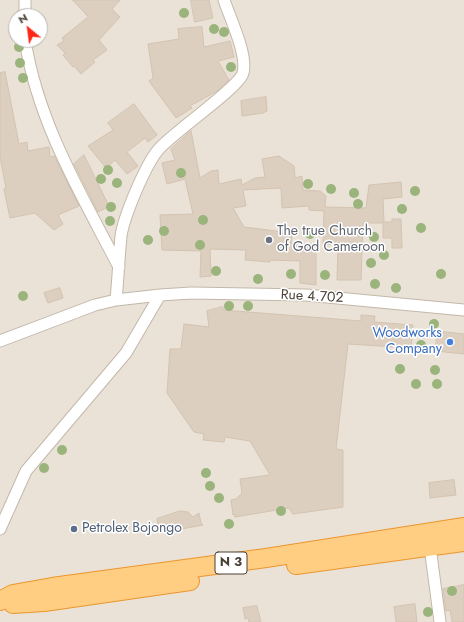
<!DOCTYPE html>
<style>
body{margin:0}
#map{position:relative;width:464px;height:622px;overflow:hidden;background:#f6f1e9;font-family:Jost,sans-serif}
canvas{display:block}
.north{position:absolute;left:8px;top:8px;width:40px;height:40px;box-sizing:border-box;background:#fff;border:1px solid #b7b3af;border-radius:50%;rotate:331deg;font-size:11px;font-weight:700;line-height:16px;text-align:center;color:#4a4136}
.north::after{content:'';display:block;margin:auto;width:14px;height:18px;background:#ff2717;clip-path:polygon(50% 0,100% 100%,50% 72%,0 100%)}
</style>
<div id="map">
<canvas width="464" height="622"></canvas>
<div class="north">N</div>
</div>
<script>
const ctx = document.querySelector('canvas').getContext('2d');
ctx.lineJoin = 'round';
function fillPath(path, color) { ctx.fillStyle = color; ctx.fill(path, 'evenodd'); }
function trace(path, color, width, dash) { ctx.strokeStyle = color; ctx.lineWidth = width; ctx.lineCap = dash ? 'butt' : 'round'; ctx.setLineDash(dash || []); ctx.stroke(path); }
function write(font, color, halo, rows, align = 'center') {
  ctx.font = font + ' Jost,sans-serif'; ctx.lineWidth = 3; ctx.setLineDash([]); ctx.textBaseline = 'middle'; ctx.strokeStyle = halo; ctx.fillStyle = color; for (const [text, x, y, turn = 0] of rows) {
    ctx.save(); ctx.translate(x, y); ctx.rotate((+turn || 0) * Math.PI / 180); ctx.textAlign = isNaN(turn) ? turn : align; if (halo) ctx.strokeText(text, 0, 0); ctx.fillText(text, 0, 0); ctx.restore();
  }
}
const residential = new Path2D(`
 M 0,0 L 464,0 L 464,622 L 0,622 ZM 16,16 L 40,16 L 40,40 L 16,40 Z`);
const building = new Path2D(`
 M 73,0 L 120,0 L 112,9 L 120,17 L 99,40 L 107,50 L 93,60 L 95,62 L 81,74 L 74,66 L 73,67 L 63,55 L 65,53 L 57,45 L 64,41 L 62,38 L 88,17 Z
 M 191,0 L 209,0 L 213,18 L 195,22 Z
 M 202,27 L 204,47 L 230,41 L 234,57 L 218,61 L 229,80 L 217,91 L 190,106 L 192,108 L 176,118 L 149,81 L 153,78 L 148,44 L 179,39 L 178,29 Z
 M 5,72 L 19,144 L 27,142 L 28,151 L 49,147 L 50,157 L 54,156 L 79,206 L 58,215 L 63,224 L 54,230 L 35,213 L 10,218 L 4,189 L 6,188 L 0,157 L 0,73 Z
 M 266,97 L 267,111 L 263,113 L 242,116 L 241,101 Z
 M 134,104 L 157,135 L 148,142 L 145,138 L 127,152 L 138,166 L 127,174 L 115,160 L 106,168 L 88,146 L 113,130 L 108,123 Z
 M 191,131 L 200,178 L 211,171 L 218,170 L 219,184 L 241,179 L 242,185 L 255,178 L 265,177 L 262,159 L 279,156 L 294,166 L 295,178 L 302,176 L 303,190 L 320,191 L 326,196 L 325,207 L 366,208 L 369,185 L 401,182 L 402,197 L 383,199 L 384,222 L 392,222 L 392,219 L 401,219 L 402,248 L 392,248 L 392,238 L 383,238 L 383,223 L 363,223 L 361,280 L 337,280 L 338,245 L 323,244 L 324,211 L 309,210 L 309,206 L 282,208 L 281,188 L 243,190 L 246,206 L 233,208 L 244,227 L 292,233 L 291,243 L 316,244 L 316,285 L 300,283 L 300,261 L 270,260 L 270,262 L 245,260 L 246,250 L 210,249 L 211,276 L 200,277 L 201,251 L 162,250 L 160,215 L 193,214 L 185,179 L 167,184 L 162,163 L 175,160 L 171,149 Z
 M 84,155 L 107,202 L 108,207 L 98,212 L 74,164 Z
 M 60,288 L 63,298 L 48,303 L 44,293 Z
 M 223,307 L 223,310 L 361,321 L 361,315 L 375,316 L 374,322 L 413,325 L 411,348 L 348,344 L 336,449 L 343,450 L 343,507 L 293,514 L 289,508 L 235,517 L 234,514 L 233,515 L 231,500 L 236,499 L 242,493 L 240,479 L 270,475 L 250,441 L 225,437 L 224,442 L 203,440 L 204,434 L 194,432 L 167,393 L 170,349 L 181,349 L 184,324 L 209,327 L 207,311 Z
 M 438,331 L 464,334 L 464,354 L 435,351 Z
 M 454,480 L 456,495 L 430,498 L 429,483 Z
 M 180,511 L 188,512 L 193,517 L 199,513 L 201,523 L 203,525 L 160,533 L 157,519 Z
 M 464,585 L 464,622 L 452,622 L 450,610 L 446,611 L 443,589 Z
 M 415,604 L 417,622 L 396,622 L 394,607 Z
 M 257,606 L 261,622 L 249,622 L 248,618 L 245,619 L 243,608 Z`);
const minor = new Path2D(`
 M 25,16 L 25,0
 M 25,40 C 38,123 81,194 119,267
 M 116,300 C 118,279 119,257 121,236 C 124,216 145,166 158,150 C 173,132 239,88 243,73 C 248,55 230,18 224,0
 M 0,341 L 95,305 L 116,300 L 160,295 L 191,293 L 306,295 L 464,310
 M 0,529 L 26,471 L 126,353 L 160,295
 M 430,547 L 440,622`);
const trunk = new Path2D(`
 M 296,565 L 464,542
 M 0,601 L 13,594 L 52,587 L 266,558 L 464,527
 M 13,604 L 44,602 L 190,581`);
const trees = [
 [184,13],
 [214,29],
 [224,32],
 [19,47],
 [20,63],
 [231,67],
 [23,78],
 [108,170],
 [181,173],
 [101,179],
 [117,183],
 [308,184],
 [331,189],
 [415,191],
 [354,193],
 [358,204],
 [111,207],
 [402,209],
 [203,220],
 [110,221],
 [421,228],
 [164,231],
 [310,234],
 [374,237],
 [148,240],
 [200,245],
 [384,255],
 [371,263],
 [216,271],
 [291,274],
 [441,274],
 [325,275],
 [258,279],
 [375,284],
 [396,288],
 [23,296],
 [229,306],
 [248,306],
 [434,324],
 [421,345],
 [400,369],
 [435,370],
 [416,384],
 [437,384],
 [62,450],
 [44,468],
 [206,473],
 [210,486],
 [219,498],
 [281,511],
 [229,524],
 [452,591],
 [428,612]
];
const markers = [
 [269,240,4,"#6b7280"],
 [450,342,4,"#3f7fe0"],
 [74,529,4,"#5c6f8a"]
];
const shields = [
 [231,563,32]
];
const shieldNames = [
 ["N 3",231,563]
];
const worshipNames = [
 ["The true Church",277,232],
 ["of God Cameroon",277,248]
];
const streetNames = [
 ["Rue 4.702",312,297,3]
];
const shopNames = [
 ["Woodworks",442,334],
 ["Company",442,350]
];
const serviceNames = [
 ["Petrolex Bojongo",82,529]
];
fillPath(residential, '#eae2d7');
fillPath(building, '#dccfc0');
trace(building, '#d4c3b0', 1);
trace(minor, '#c2b8aa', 13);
trace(trunk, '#eb962d', 20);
trace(minor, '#fff', 11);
trace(trunk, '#ffce82', 18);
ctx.fillStyle = '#9ab47c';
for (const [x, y] of trees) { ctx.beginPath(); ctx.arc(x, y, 5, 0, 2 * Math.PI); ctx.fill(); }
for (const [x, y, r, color] of markers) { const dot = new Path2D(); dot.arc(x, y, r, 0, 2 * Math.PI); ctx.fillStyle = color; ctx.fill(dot); trace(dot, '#fff', 1.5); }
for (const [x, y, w] of shields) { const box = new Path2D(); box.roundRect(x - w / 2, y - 11, w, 22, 3); ctx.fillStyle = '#fff'; ctx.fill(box); trace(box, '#4a4136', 1); }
write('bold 13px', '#4a4136', null, shieldNames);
write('14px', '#5b616d', '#fff', worshipNames, 'left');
write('14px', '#4a4136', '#fff', streetNames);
write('14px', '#366cbe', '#fff', shopNames, 'right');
write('14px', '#4e5e75', '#fff', serviceNames, 'left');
</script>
